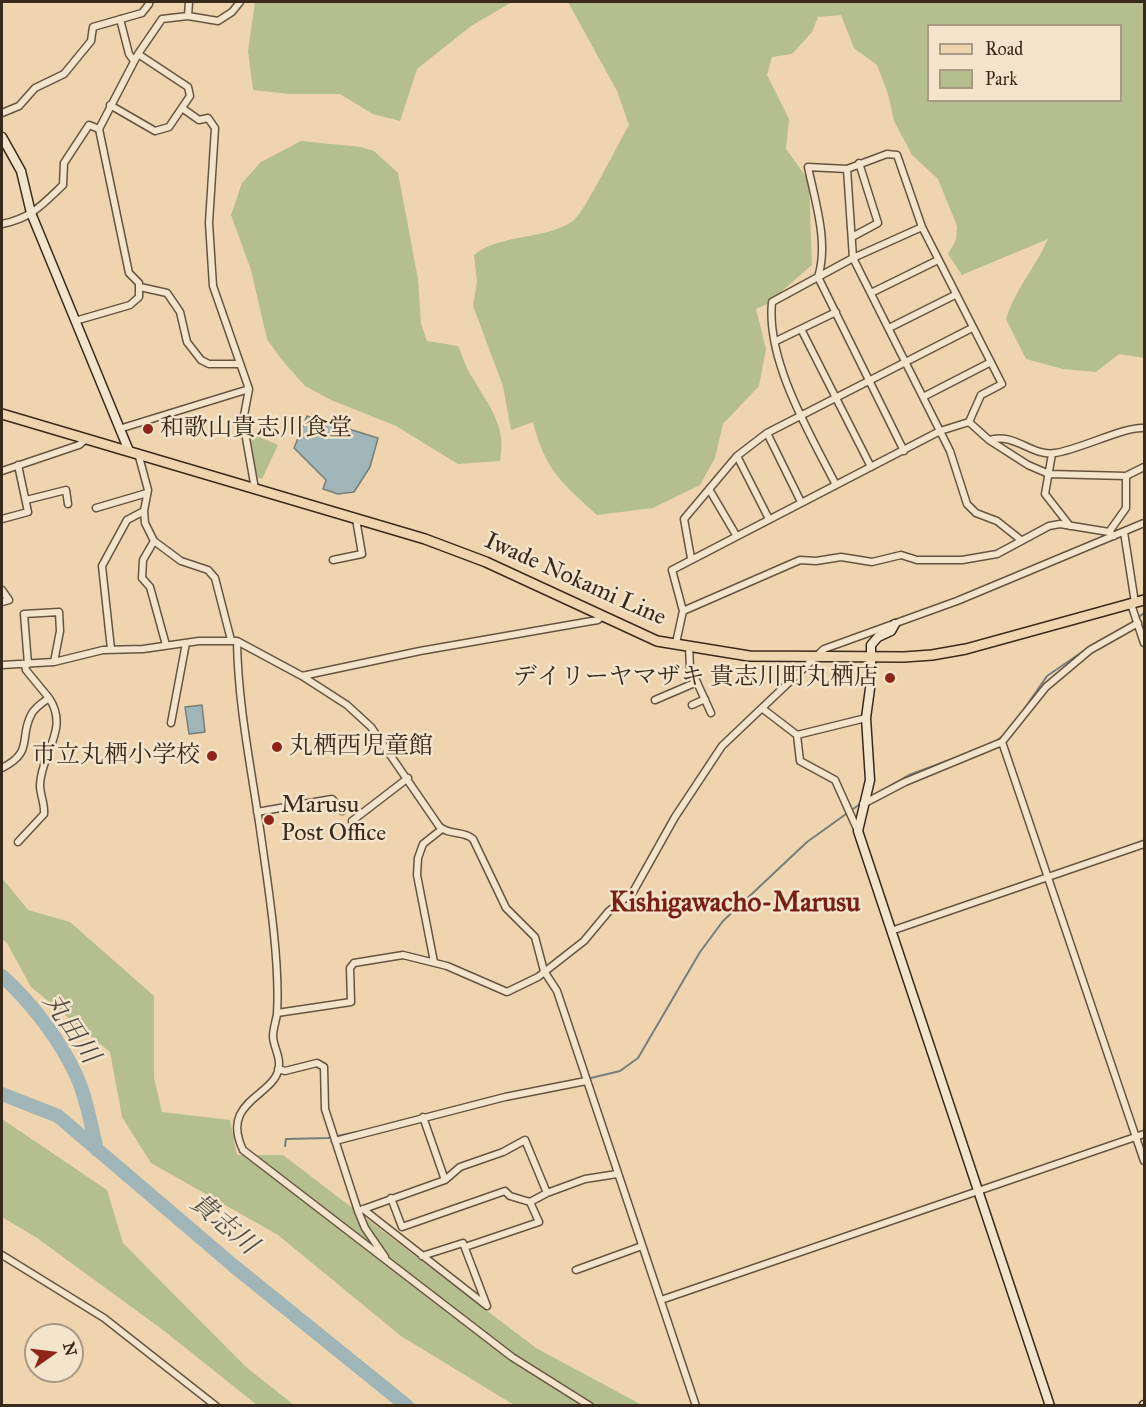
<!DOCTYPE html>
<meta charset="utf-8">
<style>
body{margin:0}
#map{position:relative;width:1146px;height:1407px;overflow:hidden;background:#eed5b0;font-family:"IM FELL Great Primer",serif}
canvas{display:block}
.frame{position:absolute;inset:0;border:3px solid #39291a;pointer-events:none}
.legend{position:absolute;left:927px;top:24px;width:195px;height:78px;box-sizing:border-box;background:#f4e4cc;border:2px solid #a99985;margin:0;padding:8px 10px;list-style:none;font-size:18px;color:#39291a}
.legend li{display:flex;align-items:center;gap:12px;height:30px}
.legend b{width:30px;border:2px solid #a99985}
.north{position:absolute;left:24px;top:1323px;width:60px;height:60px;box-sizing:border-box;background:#f4e4cc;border:2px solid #a99985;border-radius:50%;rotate:76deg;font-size:16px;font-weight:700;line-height:24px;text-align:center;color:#39291a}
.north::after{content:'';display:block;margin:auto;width:21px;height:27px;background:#8f2418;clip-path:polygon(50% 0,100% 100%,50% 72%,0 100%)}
</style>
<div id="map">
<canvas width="1146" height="1407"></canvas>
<div class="frame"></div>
<ul class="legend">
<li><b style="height:8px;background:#eed5b0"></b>Road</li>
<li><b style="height:16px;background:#b5be8e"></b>Park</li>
</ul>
<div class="north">N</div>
</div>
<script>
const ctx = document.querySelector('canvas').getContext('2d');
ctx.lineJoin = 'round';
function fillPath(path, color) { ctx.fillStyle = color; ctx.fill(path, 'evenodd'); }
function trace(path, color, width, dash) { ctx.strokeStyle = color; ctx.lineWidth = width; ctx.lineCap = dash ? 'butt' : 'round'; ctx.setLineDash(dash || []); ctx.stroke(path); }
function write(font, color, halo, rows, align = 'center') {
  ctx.font = font + ' "IM FELL Great Primer","Noto Serif JP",serif'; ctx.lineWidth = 5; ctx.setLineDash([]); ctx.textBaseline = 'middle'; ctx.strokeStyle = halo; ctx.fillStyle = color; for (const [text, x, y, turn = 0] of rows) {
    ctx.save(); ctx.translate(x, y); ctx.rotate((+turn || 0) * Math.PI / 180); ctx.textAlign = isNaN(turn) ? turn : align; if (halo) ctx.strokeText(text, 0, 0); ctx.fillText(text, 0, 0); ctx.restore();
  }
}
const green = new Path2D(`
 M 255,2 L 512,2 L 471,26 L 417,69 L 400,121 L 373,114 L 340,94 L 290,94 L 253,90 L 248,51 Z
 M 568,2 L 1144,2 L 1144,358 L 1119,354 L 1096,372 L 1063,369 L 1026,359 L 1006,319 C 1016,288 1035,268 1048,239 L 962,275 L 948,254 L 956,240 L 957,226 L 938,179 L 912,155 L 894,121 L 888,94 L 877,65 L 854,48 L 841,15 L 818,17 L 812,32 L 792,54 L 772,57 L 767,75 L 789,119 L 786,149 L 809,181 L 812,265 L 767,304 L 756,309 L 766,349 L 759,386 L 723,424 L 715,458 L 700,485 L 653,508 L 597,515 C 562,483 545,470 533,422 L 511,430 L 503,386 L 473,306 L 477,282 L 474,255 C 501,233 543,241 573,221 C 583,215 620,140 629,125 L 617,91 ZM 928,26 L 1120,26 L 1120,100 L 928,100 Z
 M 301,141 L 361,147 L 374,151 L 398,173 L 418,279 L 421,324 L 427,341 L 458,346 C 463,357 466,368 472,377 C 489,406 507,426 500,461 L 458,464 L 396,426 L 331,400 L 305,386 L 281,359 L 267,339 L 251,270 L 231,215 L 242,183 L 261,162 Z
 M 248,432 L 278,445 L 262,479 L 256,477 Z
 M 2,878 L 28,910 L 70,922 L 154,996 L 154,1078 L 162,1112 L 230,1120 L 237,1155 L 283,1155 L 536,1348 L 642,1405 L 514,1405 L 401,1336 L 278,1235 L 151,1163 L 122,1117 L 110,1052 L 31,987 L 7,943 L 2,939 Z
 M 2,1119 L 107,1190 L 123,1243 L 246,1367 L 294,1405 L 257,1405 L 163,1330 L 37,1238 L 2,1217 Z`);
const water = new Path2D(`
 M 307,416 L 378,438 L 370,467 L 354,492 L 338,494 L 323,489 L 326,480 L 294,448 Z
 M 202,705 L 205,732 L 189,734 L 185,707 Z`);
const stream = new Path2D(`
 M 1126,627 L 1144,613
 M 1020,715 L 1047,676 L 1085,650
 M 993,743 L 1003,736
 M 870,797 L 909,775 L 971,752
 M 587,1079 L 620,1071 L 638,1058 L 700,952 L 723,921 L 807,842 L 860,804
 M 385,1125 L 501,1095
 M 285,1146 L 286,1139 L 328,1138 L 356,1132
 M 2,1404 L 2,1406`);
const river = new Path2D(`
 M 2,976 C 31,1002 61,1041 77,1077 C 87,1099 91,1126 97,1150
 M 2,1094 L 58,1116 L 235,1267 L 407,1406`);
const street = new Path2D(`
 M 188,16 L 218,21 L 232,12 L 240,2
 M 120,19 L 129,54 L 134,61
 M 110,105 L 155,131 L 169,127 L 190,96 L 188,87 L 138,54
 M 182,108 L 199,120 L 208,118 L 215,128 L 209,223 L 213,286 L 249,389 L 243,421 L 255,489
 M 2,113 L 19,106 L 35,88 L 64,74 L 91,41 L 93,27 L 142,13 L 149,4 L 148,2
 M 847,169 L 853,258 L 950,451 L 967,504 L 976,513 L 997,521 L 1021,540
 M 2,224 C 31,218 41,206 63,185 L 64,163 L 89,125 L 99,129
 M 852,237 L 878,223 L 859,163
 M 140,287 L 167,293 L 180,312 L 187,342 L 201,360 L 209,364 L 240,364
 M 871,293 L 938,260
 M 75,321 L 130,305 L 139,297 L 139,283 L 129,273 L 99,129 L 138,54 L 162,19 L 188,16 L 189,2
 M 889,328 L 955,295
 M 801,329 L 871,467
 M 776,341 L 836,312
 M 923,397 L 991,362
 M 969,422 L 989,440 C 1015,432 1032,457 1055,453 C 1079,450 1125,426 1144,428
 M 119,429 L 249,389
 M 767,433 L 801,502
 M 989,440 L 1028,465 L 1049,474 L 1126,476 L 1144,467
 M 904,451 L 818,277 C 829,243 815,201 808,167 L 847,169 L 887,154 L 897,155 L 922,227 L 1002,384 L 981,395 L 969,422
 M 138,453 L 148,490 L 144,511 L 145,523 L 154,541 L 181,561 L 208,570 L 215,578 L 231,640
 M 1052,454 L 1045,494 L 1070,526
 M 737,456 L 769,519
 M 2,471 L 79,445 L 86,439
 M 836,485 C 810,434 766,361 772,302 L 853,258 L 922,227
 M 709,489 L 736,535
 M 26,500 L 66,490 L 68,504
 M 96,508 L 147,493
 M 2,519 L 28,512 L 18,465
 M 1109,532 L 1126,508 L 1126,476
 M 1124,532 L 1135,603
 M 154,541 L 143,560 L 142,578 L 150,587 L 166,645
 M 691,558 L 684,519 L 737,456 L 767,433 L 972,328
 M 333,560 L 362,554 L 356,519
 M 2,590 L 9,600 L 2,602
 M 1131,604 L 1144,643
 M 683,611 L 800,560 L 816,561 L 841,557 L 872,562 L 901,555 L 917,560 L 962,560 L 997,554 L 1049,526 L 1060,524 L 1109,532 L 1114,536
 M 237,641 C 238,711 254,781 263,850 C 270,898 280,966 277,1014 C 276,1021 273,1029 273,1036 C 273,1045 279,1054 279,1063 C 281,1096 218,1098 243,1150 L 512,1357 L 590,1406
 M 676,643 L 683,611 L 672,570 L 940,431 L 969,422
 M 689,646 L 690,667 L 711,713
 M 111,649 L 102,566 L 127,520 L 144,511
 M 28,664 L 24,614 L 59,612 L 60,631 L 54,662
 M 2,665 L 54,662 L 103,650 L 143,649 L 199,641 L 237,641 L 302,676 L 347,705 L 371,727 L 439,826 C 449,836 463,830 473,839 L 506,908 L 535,937 L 544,971 L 557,991 L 696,1406
 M 302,676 L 420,651 L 586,622 L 598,620 L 602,616
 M 655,700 L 697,682
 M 692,705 L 705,699
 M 763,709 L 797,735 L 800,761 L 835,780 L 858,831
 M 171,723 L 186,643
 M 797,735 L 866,718
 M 1002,742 L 1144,1161
 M 2,768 C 34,752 19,738 31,715 C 34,708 43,702 49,698 L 26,670 L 25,665
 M 863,804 L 905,782 L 1002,742 L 1046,687 L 1090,650 L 1138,623
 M 257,812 L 332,799 L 342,811
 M 352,821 L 408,778
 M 18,842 L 44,814 C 45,804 40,795 40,785 C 41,753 70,729 49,698
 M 891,931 L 1144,844
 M 434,962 L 417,875 L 418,858 L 423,844 L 442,829
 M 277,1013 L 351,1002 L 350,968 L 354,963 L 403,955 L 447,966 L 507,992 L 538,977 L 584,941 L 609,911 L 633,892 L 675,817 L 722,746 L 824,649 L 957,601 L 1144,523
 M 278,1069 L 285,1071 L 317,1063 L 324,1067 L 325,1109 L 358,1211 L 445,1180 L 460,1167 L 503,1152 L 525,1140 L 547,1193 L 585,1179 L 617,1174
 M 423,1117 L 445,1180
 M 335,1141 L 505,1097 L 586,1081
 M 391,1198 L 402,1227 L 505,1191 L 510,1196 L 530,1202
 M 363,1209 L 487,1306 L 463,1243 L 422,1256
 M 358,1211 L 365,1228 L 385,1257
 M 465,1247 L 539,1222 L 530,1202 L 547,1193
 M 2,1255 L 104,1318 L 216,1406
 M 576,1270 L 642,1246
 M 661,1300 L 1144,1134`);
const secondary = new Path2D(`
 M 2,137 L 21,171 L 31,213 L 129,451
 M 895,624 L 891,631 L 878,637 L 871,645 L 871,681 L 866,718 L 870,780 L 858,831 L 1050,1406
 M 1144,1406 L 1144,1405`);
const primary = new Path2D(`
 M 2,414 L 425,539 L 486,562 L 657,641 L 749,656 L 904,657 L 932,655 L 966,649 L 1144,600`);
const markers = [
 [148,429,6,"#8f2418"],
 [890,678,6,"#8f2418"],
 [277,747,6,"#8f2418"],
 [212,756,6,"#8f2418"],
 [269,820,6,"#8f2418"]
];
const poiNames = [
 ["和歌山貴志川食堂",160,429],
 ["デイリーヤマザキ 貴志川町丸栖店",878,678,"right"],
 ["丸栖西児童館",289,747],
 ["市立丸栖小学校",200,756,"right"],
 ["Marusu",281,806],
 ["Post Office",281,834]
];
const streetNames = [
 ["Iwade Nokami Line",575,580,24]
];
const waterNames = [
 ["丸田川",70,1029,56],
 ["貴志川",223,1225,40]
];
const quarterNames = [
 ["Kishigawacho-Marusu",735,904]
];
fillPath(green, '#b5be8e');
fillPath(water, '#a0b5b8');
trace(water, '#777d79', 1.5);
trace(stream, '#777d79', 2);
trace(river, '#a0b5b8', 14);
trace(street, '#665440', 9);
trace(secondary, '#39291a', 11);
trace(primary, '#39291a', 12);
trace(street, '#f4e4cc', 6);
trace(secondary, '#f4e4cc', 8);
trace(primary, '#eed5b0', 9);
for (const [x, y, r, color] of markers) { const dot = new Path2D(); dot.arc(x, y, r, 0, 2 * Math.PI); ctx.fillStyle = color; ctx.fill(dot); trace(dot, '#f4e4cc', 2); }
write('24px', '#39291a', '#f4e4cc', poiNames, 'left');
write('24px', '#39291a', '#f4e4cc', streetNames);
write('italic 26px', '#534c42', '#f4e4cc', waterNames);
write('bold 27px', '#7a1f14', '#f4e4cc', quarterNames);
</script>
